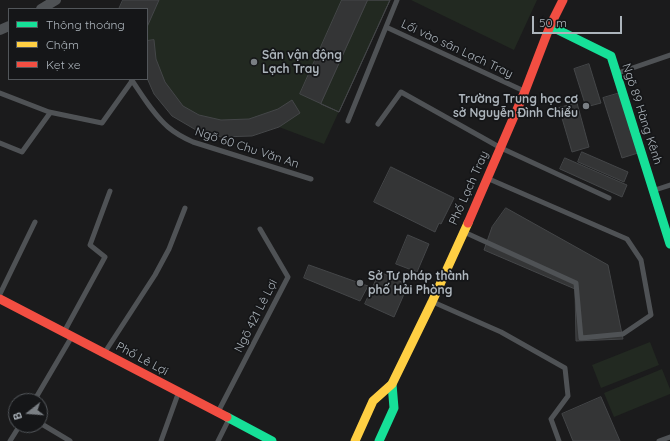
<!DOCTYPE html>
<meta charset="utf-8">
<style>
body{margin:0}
#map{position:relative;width:670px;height:441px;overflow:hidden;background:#1b1b1c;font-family:Quicksand,sans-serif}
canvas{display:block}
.legend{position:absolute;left:8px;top:8px;width:140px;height:72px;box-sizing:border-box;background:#151618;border:1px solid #52565a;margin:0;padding:5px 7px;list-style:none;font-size:12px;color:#adb5bc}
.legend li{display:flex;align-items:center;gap:8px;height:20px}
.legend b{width:20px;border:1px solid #52565a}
.north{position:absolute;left:8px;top:393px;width:40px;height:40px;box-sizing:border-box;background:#151618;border:1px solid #52565a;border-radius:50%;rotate:253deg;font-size:11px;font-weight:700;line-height:16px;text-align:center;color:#adb5bc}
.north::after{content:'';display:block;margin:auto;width:14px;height:18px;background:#7a7f84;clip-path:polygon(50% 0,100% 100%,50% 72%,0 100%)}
.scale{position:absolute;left:532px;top:16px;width:90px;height:18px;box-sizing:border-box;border:2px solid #adb5bc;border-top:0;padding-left:5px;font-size:12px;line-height:14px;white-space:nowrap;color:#adb5bc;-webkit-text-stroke:3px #151618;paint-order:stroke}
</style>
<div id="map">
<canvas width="670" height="441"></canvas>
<ul class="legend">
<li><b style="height:5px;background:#16e098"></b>Thông thoáng</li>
<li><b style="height:5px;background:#ffcf43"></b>Chậm</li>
<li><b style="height:5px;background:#f24e42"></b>Kẹt xe</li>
</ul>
<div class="north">B</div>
<div class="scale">50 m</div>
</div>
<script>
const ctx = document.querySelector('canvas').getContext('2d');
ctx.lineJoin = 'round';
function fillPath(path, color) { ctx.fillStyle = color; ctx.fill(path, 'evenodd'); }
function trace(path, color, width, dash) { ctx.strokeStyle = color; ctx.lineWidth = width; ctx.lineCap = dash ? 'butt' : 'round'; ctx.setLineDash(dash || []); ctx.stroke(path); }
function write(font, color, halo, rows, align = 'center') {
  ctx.font = font + ' Quicksand,sans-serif'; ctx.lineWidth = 3.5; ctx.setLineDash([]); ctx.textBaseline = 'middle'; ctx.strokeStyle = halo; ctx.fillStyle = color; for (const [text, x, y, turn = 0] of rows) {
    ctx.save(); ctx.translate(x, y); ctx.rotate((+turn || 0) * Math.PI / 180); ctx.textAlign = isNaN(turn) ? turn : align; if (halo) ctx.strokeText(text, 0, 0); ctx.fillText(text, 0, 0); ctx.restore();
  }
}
const green = new Path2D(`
 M 123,0 L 390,0 L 324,144 L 279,127 L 196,130 L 172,116 L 154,94 L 147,78 L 147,9 L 119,9 Z
 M 411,0 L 537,0 L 514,50 Z
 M 650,342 L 659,365 L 601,388 L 592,365 Z
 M 662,369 L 670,389 L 670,394 L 614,417 L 604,393 Z`);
const building = new Path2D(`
 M 123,0 L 159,0 L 147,27 L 147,9 L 119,9 Z
 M 342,0 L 390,0 L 339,112 L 300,94 Z
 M 368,0 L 390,0 L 339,112 L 321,104 Z
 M 154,40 L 156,59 L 165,82 L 183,106 L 199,115 L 221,120 L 249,119 L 278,109 L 292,100 L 300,113 L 279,127 L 252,136 L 221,137 L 196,130 L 172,116 L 154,94 L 147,78 L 147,41 Z
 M 589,64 L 601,103 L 586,107 L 574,69 Z
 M 620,93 L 638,153 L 622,158 L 603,98 Z
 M 577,103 L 589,147 L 572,152 L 559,108 Z
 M 582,152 L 628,172 L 624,182 L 578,162 Z
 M 565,158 L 627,185 L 622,197 L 560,169 Z
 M 391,167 L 454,198 L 441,224 L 439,223 L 435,232 L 374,202 Z
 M 506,208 L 608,265 L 623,339 L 576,341 L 575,289 L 484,250 L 492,227 Z
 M 408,235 L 429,244 L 417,272 L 396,264 Z
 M 309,265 L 368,286 L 360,301 L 304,278 Z
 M 380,272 L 408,285 L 394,317 L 365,304 Z
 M 601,397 L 620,441 L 573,441 L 562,414 Z`);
const lane = new Path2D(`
 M 386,27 L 397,0
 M 618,73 L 670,55
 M 131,79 C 142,95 153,114 168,127 C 175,133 184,138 193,142 L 311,179
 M 0,93 L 49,112 L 102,123 L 132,81
 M 348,121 L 386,27 L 524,91
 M 378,124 L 401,92 L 501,148 L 609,198
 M 0,143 L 22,152 L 50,113
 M 655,190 L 670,185
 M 464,232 L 576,283 L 581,338 L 623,334 L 651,315 L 641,260 L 627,239 L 489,179
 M 0,294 L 35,222
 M 433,302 L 501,332 L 565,368 L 568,396 L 551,419 L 559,441
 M 64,332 L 105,257 L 90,245 L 110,191
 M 105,352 L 155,275 L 169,249 L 185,208
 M 34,401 L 71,338
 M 218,412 L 288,277 L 260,229
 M 40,423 L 70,441
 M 10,441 L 20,425
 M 161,441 L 178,394
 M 218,441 L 229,419
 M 659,441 L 670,437`);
const street = new Path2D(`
 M 41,9 L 56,0
 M 0,30 L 9,26`);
const fast = new Path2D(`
 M 550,26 L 611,56 L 670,244
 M 227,417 L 272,441
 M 379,441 L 394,408 L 392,384`);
const slow = new Path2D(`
 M 355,441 L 373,401 L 392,384 L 432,302 L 468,223`);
const jam = new Path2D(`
 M 468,223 L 525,91 L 550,26 L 563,0
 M 0,299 L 227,417`);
const markers = [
 [254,62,4,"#7a7f84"],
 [586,106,4,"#7a7f84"],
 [360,283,4,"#7a7f84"]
];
const streetNames = [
 ["Lối vào sân Lạch Tray",457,49,25],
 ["Ngõ 89 Hàng Kênh",642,114,72],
 ["Ngõ 60 Chu Văn An",247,148,18],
 ["Phố Lạch Tray",469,188,-66],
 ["Ngõ 421 Lê Lợi",256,316,-63],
 ["Phố Lê Lợi",142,359,28]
];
const poiNames = [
 ["Sân vận động",262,55],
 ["Lạch Tray",262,69],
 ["Trường Trung học cơ",578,99,"right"],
 ["sở Nguyễn Đình Chiểu",578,113,"right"],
 ["Sở Tư pháp thành",368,276],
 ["phố Hải Phòng",368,290]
];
fillPath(green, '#222921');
fillPath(building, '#343536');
trace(building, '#444648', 1);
trace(lane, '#4f5255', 5);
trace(street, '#4f5255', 10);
trace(fast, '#16e098', 9);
trace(slow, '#ffcf43', 9);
trace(jam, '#f24e42', 9);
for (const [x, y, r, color] of markers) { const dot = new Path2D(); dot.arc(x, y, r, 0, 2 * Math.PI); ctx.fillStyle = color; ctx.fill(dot); trace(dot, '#151618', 1.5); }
write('12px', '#adb5bc', '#151618', streetNames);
write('bold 12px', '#adb5bc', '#151618', poiNames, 'left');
</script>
